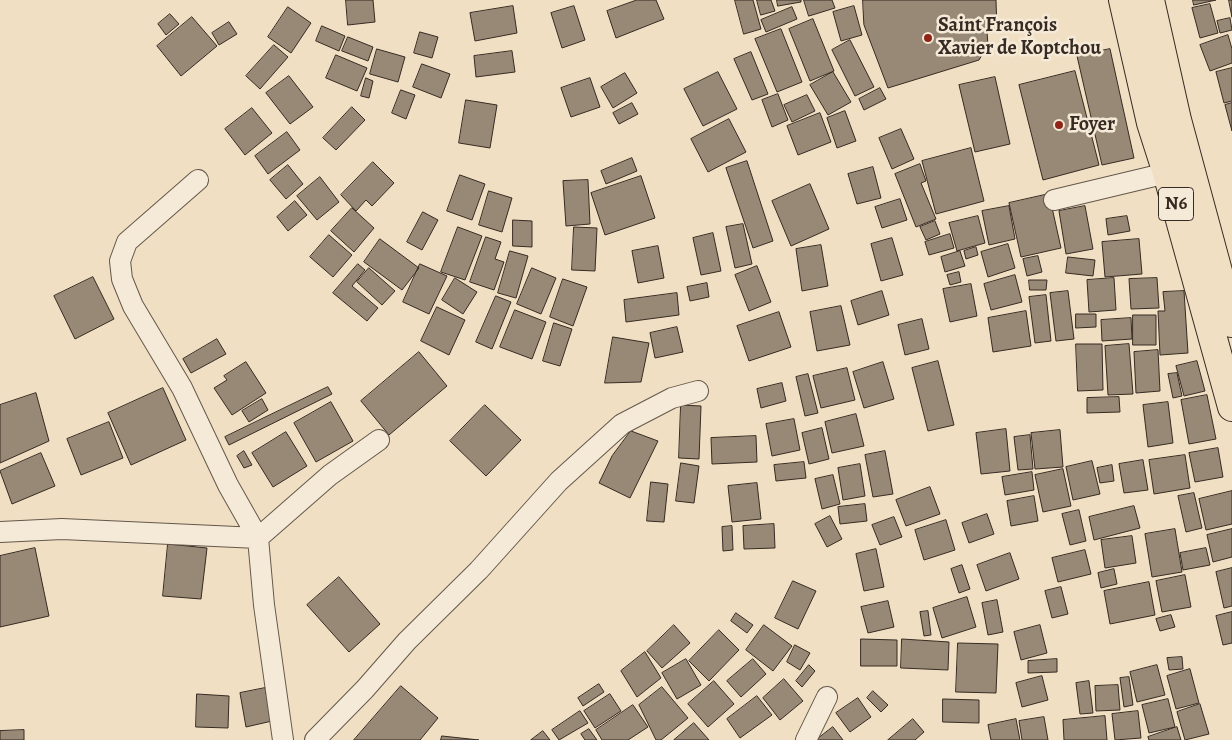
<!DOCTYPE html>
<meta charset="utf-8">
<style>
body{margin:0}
canvas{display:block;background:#f0dfc3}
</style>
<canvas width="1232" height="740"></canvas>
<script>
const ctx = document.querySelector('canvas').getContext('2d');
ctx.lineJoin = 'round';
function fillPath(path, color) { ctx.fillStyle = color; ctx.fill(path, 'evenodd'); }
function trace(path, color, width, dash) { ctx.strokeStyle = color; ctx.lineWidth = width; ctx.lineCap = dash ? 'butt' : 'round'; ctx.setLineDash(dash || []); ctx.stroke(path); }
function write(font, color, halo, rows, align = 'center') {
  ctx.font = font + ' Alegreya,serif'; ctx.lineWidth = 5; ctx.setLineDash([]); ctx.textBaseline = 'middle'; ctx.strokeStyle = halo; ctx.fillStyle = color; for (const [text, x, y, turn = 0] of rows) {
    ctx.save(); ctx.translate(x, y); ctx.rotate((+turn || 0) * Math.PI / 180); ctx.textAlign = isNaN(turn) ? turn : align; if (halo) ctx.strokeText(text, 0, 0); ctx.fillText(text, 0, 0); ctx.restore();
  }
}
const building = new Path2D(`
 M 346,0 L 373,0 L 375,22 L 348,25 Z
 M 637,0 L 656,0 L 664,19 L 616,38 L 607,11 Z
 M 735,0 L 753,0 L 761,29 L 744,34 Z
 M 757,0 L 771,0 L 775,11 L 761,15 Z
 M 777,0 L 801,0 L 801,2 L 778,6 Z
 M 804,0 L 832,0 L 835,8 L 809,16 Z
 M 863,0 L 996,0 L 997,32 L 987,32 L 988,45 L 979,60 L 888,88 L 864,25 Z
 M 1193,0 L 1216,0 L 1194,5 Z
 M 1229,0 L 1232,0 L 1232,17 Z
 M 1210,4 L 1218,33 L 1200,38 L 1192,8 Z
 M 513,6 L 517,33 L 475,41 L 470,13 Z
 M 574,6 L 585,40 L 562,48 L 551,13 Z
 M 854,6 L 862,35 L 841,41 L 833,12 Z
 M 288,7 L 311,23 L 291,53 L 268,37 Z
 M 792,7 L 797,19 L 766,32 L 761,20 Z
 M 170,14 L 179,24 L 166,35 L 158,24 Z
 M 192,17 L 217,46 L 181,76 L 157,46 Z
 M 1230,18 L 1232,30 L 1220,33 L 1217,21 Z
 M 813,19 L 834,71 L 810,81 L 789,29 Z
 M 229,22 L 237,34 L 219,45 L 212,33 Z
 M 322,26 L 345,36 L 339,51 L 316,41 Z
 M 781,29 L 802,82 L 777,92 L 755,39 Z
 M 420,32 L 438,37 L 432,58 L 414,53 Z
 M 1228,35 L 1232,49 L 1232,63 L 1210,71 L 1200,45 Z
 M 348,37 L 373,47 L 368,61 L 342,51 Z
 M 850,40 L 874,87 L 855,96 L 832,50 Z
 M 274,45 L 288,57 L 260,89 L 246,76 Z
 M 377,49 L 405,57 L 398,82 L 370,74 Z
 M 1110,49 L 1134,158 L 1102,165 L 1077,56 Z
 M 512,51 L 515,72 L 476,77 L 474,56 Z
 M 751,52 L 768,94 L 752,100 L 734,59 Z
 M 336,55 L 367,68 L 357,91 L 326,78 Z
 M 422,64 L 450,74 L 441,98 L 413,87 Z
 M 1232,68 L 1232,101 L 1224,103 L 1216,72 Z
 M 1075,71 L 1099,165 L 1043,180 L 1019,85 Z
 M 718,72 L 737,109 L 703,126 L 684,89 Z
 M 833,72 L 851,102 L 828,115 L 810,85 Z
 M 625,73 L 637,93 L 613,108 L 601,87 Z
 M 289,76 L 313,107 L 290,124 L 266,93 Z
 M 995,77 L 1010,144 L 975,152 L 959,85 Z
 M 366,78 L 373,81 L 369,98 L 361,96 Z
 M 590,78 L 600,107 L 571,117 L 561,88 Z
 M 880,88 L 886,99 L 864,110 L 859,99 Z
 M 401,90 L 415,95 L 406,119 L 392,113 Z
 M 778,94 L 788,120 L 772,127 L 762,100 Z
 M 807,95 L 815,111 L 792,122 L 784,105 Z
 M 466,100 L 497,105 L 490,148 L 459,143 Z
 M 632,103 L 638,114 L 619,124 L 613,113 Z
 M 1232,103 L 1232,131 L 1225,105 Z
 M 352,107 L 365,120 L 336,150 L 323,138 Z
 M 252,108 L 272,133 L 245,155 L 225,129 Z
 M 845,111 L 856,141 L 837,148 L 827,118 Z
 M 820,113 L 831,142 L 798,155 L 787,126 Z
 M 729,119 L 746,152 L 708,172 L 691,139 Z
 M 901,129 L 914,159 L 892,169 L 879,138 Z
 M 287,132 L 300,150 L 268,174 L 255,156 Z
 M 971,148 L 984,201 L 936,214 L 922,161 Z
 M 632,158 L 637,171 L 606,184 L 601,171 Z
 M 747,161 L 773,241 L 753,248 L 726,168 Z
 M 373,162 L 394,183 L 372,206 L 366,200 L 356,211 L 341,195 Z
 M 920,164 L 926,181 L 921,183 L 936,219 L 916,227 L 895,174 Z
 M 288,165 L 303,184 L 286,199 L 270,180 Z
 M 873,167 L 881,198 L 857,204 L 848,174 Z
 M 460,175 L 485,184 L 472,220 L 447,211 Z
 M 641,176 L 655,218 L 605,235 L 591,193 Z
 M 320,177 L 339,202 L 317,220 L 297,196 Z
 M 588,180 L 590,224 L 566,226 L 563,181 Z
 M 810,184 L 829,229 L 791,246 L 772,201 Z
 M 489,191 L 512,198 L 502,232 L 479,225 Z
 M 1049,194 L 1061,248 L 1021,257 L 1009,203 Z
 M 900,199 L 907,220 L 882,228 L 875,207 Z
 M 295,201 L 307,215 L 288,231 L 277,217 Z
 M 1009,206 L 1015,239 L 989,245 L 982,211 Z
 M 1085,206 L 1093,249 L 1066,254 L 1059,211 Z
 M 352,208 L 374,228 L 354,252 L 331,231 Z
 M 423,212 L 438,220 L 422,250 L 407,242 Z
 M 978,216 L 985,243 L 957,251 L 949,223 Z
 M 1127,216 L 1130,231 L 1108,235 L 1106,219 Z
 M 513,220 L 532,221 L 532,247 L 513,246 Z
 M 935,221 L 940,234 L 926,240 L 920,227 Z
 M 743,224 L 752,264 L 735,268 L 726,227 Z
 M 458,227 L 482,236 L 465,280 L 441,272 Z
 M 574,227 L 597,228 L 595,271 L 572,270 Z
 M 713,233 L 721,271 L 701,275 L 693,238 Z
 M 950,234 L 954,248 L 929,255 L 925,242 Z
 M 329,235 L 352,255 L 333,277 L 310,257 Z
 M 486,237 L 501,242 L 495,259 L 504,262 L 494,290 L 470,282 Z
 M 892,238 L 903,275 L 881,281 L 871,244 Z
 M 380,239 L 419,268 L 402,290 L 364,262 Z
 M 1139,239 L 1142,274 L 1105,277 L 1102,242 Z
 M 1008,244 L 1015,268 L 988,277 L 981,252 Z
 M 821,245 L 828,286 L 802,291 L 796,249 Z
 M 658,246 L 664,278 L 638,283 L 632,251 Z
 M 976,247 L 978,255 L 966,259 L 964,251 Z
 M 510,251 L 528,256 L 516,298 L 498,293 Z
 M 960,251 L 965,266 L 945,272 L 941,257 Z
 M 1038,256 L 1042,272 L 1027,276 L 1023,259 Z
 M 1068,257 L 1095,260 L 1093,276 L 1066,273 Z
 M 358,264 L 365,270 L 352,286 L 378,308 L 367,321 L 333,293 Z
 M 420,264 L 447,276 L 429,314 L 403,302 Z
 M 757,266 L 771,302 L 749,311 L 735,275 Z
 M 369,268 L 395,291 L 382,305 L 357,282 Z
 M 532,268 L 556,278 L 541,314 L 517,304 Z
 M 959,272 L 961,282 L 950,285 L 947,275 Z
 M 1015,275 L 1022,302 L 991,310 L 984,284 Z
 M 93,277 L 114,319 L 75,339 L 54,296 Z
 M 455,278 L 477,292 L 463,314 L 442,300 Z
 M 1114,278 L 1116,310 L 1089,312 L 1087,280 Z
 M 1157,278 L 1159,308 L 1131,309 L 1129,279 Z
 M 563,279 L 587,287 L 573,326 L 550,317 Z
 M 1029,280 L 1047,280 L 1046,290 L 1030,290 Z
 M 707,283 L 709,297 L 690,301 L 687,287 Z
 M 971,284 L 977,316 L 950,322 L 943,289 Z
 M 882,291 L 889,315 L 858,325 L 851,301 Z
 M 1068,291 L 1074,339 L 1056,341 L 1050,293 Z
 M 1184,291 L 1188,353 L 1160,355 L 1158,311 L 1165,311 L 1163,292 Z
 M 677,293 L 679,315 L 626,322 L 624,300 Z
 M 1046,295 L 1051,341 L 1035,343 L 1029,297 Z
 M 496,296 L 511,302 L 492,349 L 476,342 Z
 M 841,306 L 850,345 L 817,351 L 810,312 Z
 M 437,307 L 465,320 L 449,355 L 421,341 Z
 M 515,310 L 546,322 L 532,359 L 500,347 Z
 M 1026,311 L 1031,346 L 993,352 L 988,318 Z
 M 779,312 L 791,347 L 749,361 L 737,326 Z
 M 1076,314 L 1096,314 L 1096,327 L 1076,328 Z
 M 1133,315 L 1156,315 L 1156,345 L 1133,345 Z
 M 1131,318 L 1132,339 L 1102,341 L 1101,320 Z
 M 922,319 L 929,349 L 905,355 L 898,325 Z
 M 554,323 L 572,329 L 560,366 L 543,361 Z
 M 677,327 L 683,352 L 655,358 L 650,333 Z
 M 613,337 L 649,343 L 641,382 L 605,383 Z
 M 217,339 L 226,354 L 191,373 L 183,359 Z
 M 1076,344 L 1102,344 L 1103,390 L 1078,391 Z
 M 1129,344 L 1133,394 L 1108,395 L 1105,346 Z
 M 1158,350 L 1160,391 L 1136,393 L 1134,352 Z
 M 419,352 L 447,386 L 389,435 L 361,401 Z
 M 938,361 L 954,425 L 928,431 L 912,368 Z
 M 1197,361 L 1205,391 L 1184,396 L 1176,366 Z
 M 246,362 L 266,393 L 232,415 L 214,388 L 227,380 L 224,376 Z
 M 883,362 L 894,399 L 864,408 L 853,372 Z
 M 847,368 L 855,400 L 821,408 L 813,376 Z
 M 1177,373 L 1182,396 L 1173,398 L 1168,374 Z
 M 808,374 L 818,413 L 805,416 L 796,377 Z
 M 782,383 L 786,401 L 761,408 L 757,389 Z
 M 328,387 L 332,394 L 229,445 L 225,437 Z
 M 163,388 L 186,440 L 131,465 L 108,413 Z
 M 36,393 L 49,441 L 0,463 L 0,405 Z
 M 1207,395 L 1216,439 L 1189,444 L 1181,400 Z
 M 1119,397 L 1120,412 L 1087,413 L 1087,398 Z
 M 262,399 L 268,410 L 249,422 L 242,411 Z
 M 331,402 L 353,441 L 316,462 L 294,423 Z
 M 1168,402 L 1173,443 L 1148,447 L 1143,405 Z
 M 485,405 L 521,440 L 486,476 L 450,441 Z
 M 681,405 L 701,406 L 699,459 L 679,458 Z
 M 856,414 L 864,446 L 832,453 L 825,422 Z
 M 794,419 L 800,450 L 772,456 L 766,424 Z
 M 109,422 L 123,458 L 81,475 L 67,439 Z
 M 822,428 L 829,459 L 809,464 L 802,433 Z
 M 1006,429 L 1010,471 L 981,474 L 976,433 Z
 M 1060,430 L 1063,467 L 1035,469 L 1031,433 Z
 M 631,431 L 658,441 L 630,498 L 599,483 L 612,456 Z
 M 286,432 L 307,466 L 273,487 L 252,453 Z
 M 1030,435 L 1033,469 L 1018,470 L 1014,437 Z
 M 756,436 L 757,462 L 712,464 L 711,438 Z
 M 1218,448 L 1223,477 L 1195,482 L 1189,453 Z
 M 244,451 L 252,465 L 244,468 L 237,456 Z
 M 885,451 L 893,494 L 873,497 L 865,455 Z
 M 41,453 L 55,486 L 12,504 L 0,471 Z
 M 1185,455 L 1190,488 L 1154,494 L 1149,460 Z
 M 1143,460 L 1148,490 L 1124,493 L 1119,464 Z
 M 1092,461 L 1100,494 L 1073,500 L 1066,467 Z
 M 804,462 L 806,478 L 776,481 L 774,465 Z
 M 681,463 L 699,466 L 694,503 L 676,501 Z
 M 860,464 L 865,496 L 843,500 L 838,468 Z
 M 1112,465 L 1114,481 L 1100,483 L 1097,468 Z
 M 1063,469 L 1071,506 L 1043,512 L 1035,475 Z
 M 1032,472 L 1034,490 L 1005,495 L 1002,477 Z
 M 833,475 L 840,504 L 822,509 L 815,479 Z
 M 651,482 L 668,484 L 664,522 L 647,521 Z
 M 757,483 L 761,519 L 732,522 L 728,486 Z
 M 930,487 L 940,514 L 906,526 L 896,500 Z
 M 1232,491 L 1232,524 L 1206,530 L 1199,499 Z
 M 1194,493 L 1202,528 L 1186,532 L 1178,496 Z
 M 1034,496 L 1038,521 L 1011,526 L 1007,501 Z
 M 865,504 L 867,521 L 840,524 L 838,507 Z
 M 1134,506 L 1140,528 L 1094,540 L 1089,517 Z
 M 1079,510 L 1086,541 L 1070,545 L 1062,514 Z
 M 987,514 L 994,534 L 969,543 L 962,523 Z
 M 830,516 L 842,539 L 827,547 L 815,524 Z
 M 894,517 L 902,537 L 880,545 L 872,525 Z
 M 946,520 L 955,550 L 924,560 L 915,530 Z
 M 774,524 L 775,548 L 744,549 L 743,526 Z
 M 732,526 L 733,550 L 723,551 L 722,527 Z
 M 1175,529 L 1182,572 L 1152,577 L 1145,534 Z
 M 1232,529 L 1232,557 L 1213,562 L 1207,535 Z
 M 1132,536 L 1136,563 L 1105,568 L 1101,540 Z
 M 168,544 L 207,548 L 201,599 L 163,596 Z
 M 35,548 L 49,616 L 0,627 L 0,556 Z
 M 1206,548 L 1210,565 L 1183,570 L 1180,553 Z
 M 876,549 L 884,587 L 864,591 L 856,554 Z
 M 1085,550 L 1091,574 L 1058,582 L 1052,558 Z
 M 1010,553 L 1019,579 L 986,591 L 977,565 Z
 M 962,565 L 970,589 L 959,593 L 951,569 Z
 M 1232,568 L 1232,606 L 1224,608 L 1216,572 Z
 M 1114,569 L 1117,584 L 1101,588 L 1098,573 Z
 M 1185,575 L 1191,607 L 1162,612 L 1156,581 Z
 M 339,577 L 380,624 L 349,652 L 307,605 Z
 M 793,581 L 816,591 L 798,629 L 775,618 Z
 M 1149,582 L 1155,615 L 1110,624 L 1104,591 Z
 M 1061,587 L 1068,614 L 1052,618 L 1045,591 Z
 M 967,597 L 976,627 L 942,638 L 933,608 Z
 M 997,600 L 1003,632 L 988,635 L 982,603 Z
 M 888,601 L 894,627 L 868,633 L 861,607 Z
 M 928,611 L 931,635 L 924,636 L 920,612 Z
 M 1232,612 L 1232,643 L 1223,645 L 1216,616 Z
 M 736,613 L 753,625 L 747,633 L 731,621 Z
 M 1171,615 L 1175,627 L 1160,631 L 1156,619 Z
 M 674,625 L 690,643 L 662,668 L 647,651 Z
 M 764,625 L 792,646 L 773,671 L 746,650 Z
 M 1040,625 L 1047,653 L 1021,660 L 1014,632 Z
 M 719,630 L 739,650 L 709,681 L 689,661 Z
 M 861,639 L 897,640 L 897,666 L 861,666 Z
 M 902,639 L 949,642 L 948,670 L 901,668 Z
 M 958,643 L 998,644 L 996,693 L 956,692 Z
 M 795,645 L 810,653 L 800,670 L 787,662 Z
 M 645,652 L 661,678 L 637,697 L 621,671 Z
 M 1182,657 L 1183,669 L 1169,670 L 1167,658 Z
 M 686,659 L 701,685 L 677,699 L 662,673 Z
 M 753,659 L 766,674 L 741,697 L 727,681 Z
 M 1057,659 L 1057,672 L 1028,673 L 1028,661 Z
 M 809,665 L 815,671 L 802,687 L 796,681 Z
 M 1157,665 L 1165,695 L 1137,702 L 1130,672 Z
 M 1190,669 L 1199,703 L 1176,709 L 1167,676 Z
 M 1042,676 L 1048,700 L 1022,707 L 1016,683 Z
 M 1129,677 L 1133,705 L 1124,707 L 1120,678 Z
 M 784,679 L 803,701 L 780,720 L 763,698 Z
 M 714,681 L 734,704 L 708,727 L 688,704 Z
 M 1089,681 L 1093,713 L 1080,714 L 1076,683 Z
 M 599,684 L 604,692 L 583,706 L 578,698 Z
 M 1118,685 L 1120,710 L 1096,711 L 1095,686 Z
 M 401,686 L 438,718 L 420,740 L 354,740 Z
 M 662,687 L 688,718 L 661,740 L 656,740 L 639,705 Z
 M 265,688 L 272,721 L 246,727 L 240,693 Z
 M 873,691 L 888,705 L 881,712 L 867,698 Z
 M 197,694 L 229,696 L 228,728 L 196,727 Z
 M 610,694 L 621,711 L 595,728 L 584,711 Z
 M 757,696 L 772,715 L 740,738 L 727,719 Z
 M 858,698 L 871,717 L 850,732 L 836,713 Z
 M 943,699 L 979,700 L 979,723 L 943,722 Z
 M 1168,699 L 1175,727 L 1149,733 L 1142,705 Z
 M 1200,704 L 1209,734 L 1185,740 L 1177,712 Z
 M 633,705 L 648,727 L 628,740 L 602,740 L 596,730 Z
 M 580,711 L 588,723 L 559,740 L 552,730 Z
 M 1138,711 L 1141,738 L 1115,740 L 1112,714 Z
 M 1105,716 L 1107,740 L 1064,740 L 1063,720 Z
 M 1044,717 L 1048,740 L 1022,740 L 1019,721 Z
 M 913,719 L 924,732 L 915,740 L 888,740 Z
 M 1016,719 L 1020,740 L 991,740 L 988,725 Z
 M 694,723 L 709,740 L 674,740 Z
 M 833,727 L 843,740 L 816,740 Z
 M 1177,727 L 1181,740 L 1149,740 L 1148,737 Z
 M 589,729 L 597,740 L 585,740 L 581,734 Z
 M 24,730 L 24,740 L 0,740 L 0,731 Z
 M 543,731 L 550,740 L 531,740 Z
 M 442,736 L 479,740 L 441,740 Z`);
const minor = new Path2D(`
 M 198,180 L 127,242 L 120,261 L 122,279 L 133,306 L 182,388 L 228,485 L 258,538 L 264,605 L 283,740
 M 1054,200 L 1167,173
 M 0,532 L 62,529 L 258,538 L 330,475 L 379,440
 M 315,740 L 365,689 L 407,641 L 479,570 L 559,481 L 622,424 L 672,398 L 698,391
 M 806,740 L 827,697`);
const trunk = new Path2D(`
 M 1123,0 L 1151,123 L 1167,173 L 1232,407
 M 1150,0 L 1177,120 L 1232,323`);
const markers = [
 [928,38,5,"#8f2418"],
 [1059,125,5,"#8f2418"]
];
const shields = [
 [1176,204,35]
];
const shieldNames = [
 ["N6",1176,204]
];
const poiNames = [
 ["Saint François",938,26],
 ["Xavier de Koptchou",938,49],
 ["Foyer",1069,125]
];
fillPath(building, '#978976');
trace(building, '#362b22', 1);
trace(minor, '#64584a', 22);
trace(trunk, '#362b22', 30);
trace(minor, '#f5ead8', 20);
trace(trunk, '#f0dfc3', 28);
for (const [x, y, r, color] of markers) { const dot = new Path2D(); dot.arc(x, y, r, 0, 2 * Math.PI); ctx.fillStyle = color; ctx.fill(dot); trace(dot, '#f5ead8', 2); }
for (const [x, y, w] of shields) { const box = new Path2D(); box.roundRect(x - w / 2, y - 16.5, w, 33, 4); ctx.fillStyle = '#f5ead8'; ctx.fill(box); trace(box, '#362b22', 1); }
write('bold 19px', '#362b22', null, shieldNames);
write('bold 20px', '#362b22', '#f5ead8', poiNames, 'left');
</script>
